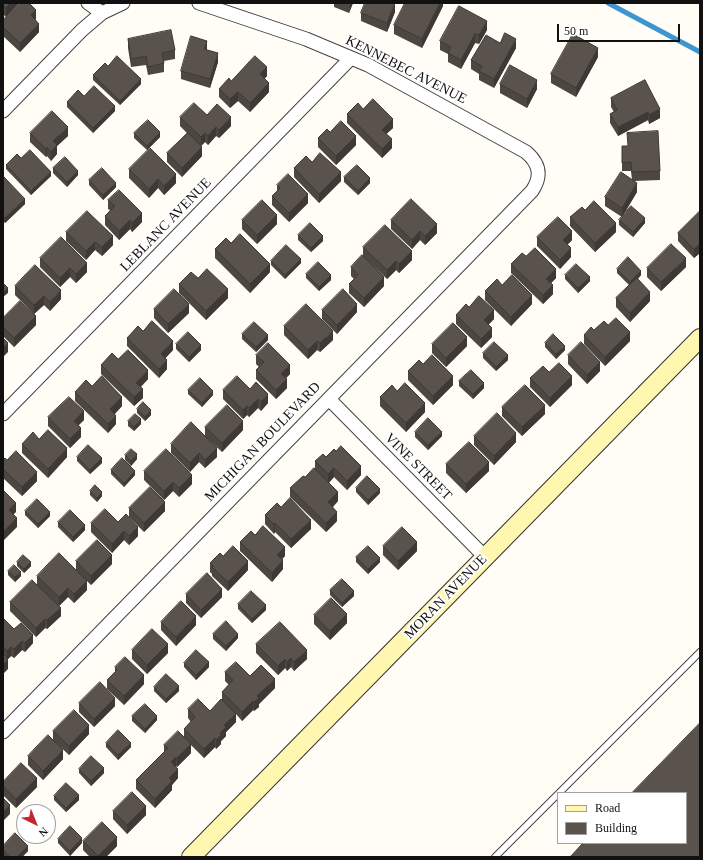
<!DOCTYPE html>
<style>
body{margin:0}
#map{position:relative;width:703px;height:860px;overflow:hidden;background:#fffdf5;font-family:Georgia,serif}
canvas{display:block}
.frame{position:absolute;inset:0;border:4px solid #111;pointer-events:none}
.legend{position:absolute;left:557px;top:792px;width:130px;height:52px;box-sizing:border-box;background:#fff;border:1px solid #a0a0a0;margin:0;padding:5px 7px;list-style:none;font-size:12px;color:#111}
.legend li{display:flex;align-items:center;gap:8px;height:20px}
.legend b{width:20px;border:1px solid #a0a0a0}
.north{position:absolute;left:16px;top:804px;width:40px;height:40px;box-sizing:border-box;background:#fff;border:1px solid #a0a0a0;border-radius:50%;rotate:137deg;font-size:11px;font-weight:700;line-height:16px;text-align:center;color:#111}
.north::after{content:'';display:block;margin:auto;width:14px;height:18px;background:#c4262e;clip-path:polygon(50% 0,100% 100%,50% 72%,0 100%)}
.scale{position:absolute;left:557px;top:24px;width:123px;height:18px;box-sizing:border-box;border:2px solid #111;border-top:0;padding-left:5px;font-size:12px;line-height:14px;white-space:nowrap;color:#111;-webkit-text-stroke:3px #fff;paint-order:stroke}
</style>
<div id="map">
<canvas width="703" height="860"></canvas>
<div class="frame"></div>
<ul class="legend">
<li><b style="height:5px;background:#fff6b0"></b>Road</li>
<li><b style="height:11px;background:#5a524d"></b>Building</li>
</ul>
<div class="north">N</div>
<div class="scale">50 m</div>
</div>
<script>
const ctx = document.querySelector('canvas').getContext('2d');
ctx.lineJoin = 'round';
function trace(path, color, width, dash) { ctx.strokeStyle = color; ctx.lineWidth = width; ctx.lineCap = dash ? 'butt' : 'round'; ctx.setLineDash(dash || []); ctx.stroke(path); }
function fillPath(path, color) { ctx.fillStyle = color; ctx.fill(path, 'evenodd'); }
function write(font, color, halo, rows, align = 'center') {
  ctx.font = font + ' Georgia,serif'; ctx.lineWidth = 4; ctx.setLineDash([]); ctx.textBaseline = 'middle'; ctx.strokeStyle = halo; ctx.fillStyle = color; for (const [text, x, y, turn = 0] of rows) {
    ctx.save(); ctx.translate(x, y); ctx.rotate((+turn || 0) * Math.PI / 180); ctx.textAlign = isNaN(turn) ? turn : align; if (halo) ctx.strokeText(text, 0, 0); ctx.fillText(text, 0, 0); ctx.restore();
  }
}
const stream = new Path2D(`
 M 608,3 L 700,52`);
const service = new Path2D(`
 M 559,793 L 700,652
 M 495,857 L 558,794`);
const minor = new Path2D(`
 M 88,3 L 102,13
 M 3,111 L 82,30 L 102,13 L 123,3
 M 329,399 L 485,557
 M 3,414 L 351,58
 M 3,732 L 532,191 C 542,176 540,164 526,152 L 368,65 L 306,39 L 199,3`);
const secondary = new Path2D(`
 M 191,857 L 700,338`);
const wall = new Path2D(`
 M 3,3 L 19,3 L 6,17 L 3,14 Z
 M 334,3 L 353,3 L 349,13 L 334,7 Z
 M 443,3 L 443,6 L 422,48 L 394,34 L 394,25 Z
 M 395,12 L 387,32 L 361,21 L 361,13 Z
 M 35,19 L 39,32 L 20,52 L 3,36 L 3,20 L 36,19 Z
 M 487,30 L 479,44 L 475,43 L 461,69 L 448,62 L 448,54 L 440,50 L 440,41 Z
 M 128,39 L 175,50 L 175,59 L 164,61 L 164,72 L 148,75 L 146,65 L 131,67 L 128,48 Z
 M 500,43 L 516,48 L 494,88 L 479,80 L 479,74 L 471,69 L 471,60 Z
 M 207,50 L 218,62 L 210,88 L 181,79 L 181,71 Z
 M 598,57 L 576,97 L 551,83 L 551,74 Z
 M 108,66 L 141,84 L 120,105 L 93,80 L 93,75 Z
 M 267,76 L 264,79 L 269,92 L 250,112 L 238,101 L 230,108 L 219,97 L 219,89 L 231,81 Z
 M 645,80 L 660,118 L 649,124 L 648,120 L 618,136 L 610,123 L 610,114 L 614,112 L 611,107 L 611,98 Z
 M 500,84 L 537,89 L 527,108 L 500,93 Z
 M 67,102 L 115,111 L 93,133 L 67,107 Z
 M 363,109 L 393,128 L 386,134 L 392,148 L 382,158 L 347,123 L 347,114 Z
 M 207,115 L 231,126 L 219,138 L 216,136 L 208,145 L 205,142 L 201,146 L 202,156 L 182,177 L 167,162 L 167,153 L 187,133 L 180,126 L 180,117 Z
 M 330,132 L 356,145 L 336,165 L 318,147 L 318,138 Z
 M 30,133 L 68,136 L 57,146 L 57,154 L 51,161 L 47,156 L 46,157 L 30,142 Z
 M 134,133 L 160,137 L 147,150 L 134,138 Z
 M 622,146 L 660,171 L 660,180 L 634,181 L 637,192 L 622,217 L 605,206 L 605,197 L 632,180 L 631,171 L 622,171 Z
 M 312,162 L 341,181 L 319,203 L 294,177 L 294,168 Z
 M 6,165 L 51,176 L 31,195 L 6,169 Z
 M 53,168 L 78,175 L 67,187 L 53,173 Z
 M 129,169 L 176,183 L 164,195 L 158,188 L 149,198 L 129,178 Z
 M 344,177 L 370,183 L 358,195 L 344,182 Z
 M 3,178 L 25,204 L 5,223 L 3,221 Z
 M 89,180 L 116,187 L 103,200 L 89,185 Z
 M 277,185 L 308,203 L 289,222 L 272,205 L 272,196 L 277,191 Z
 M 108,200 L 142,222 L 132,232 L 130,229 L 119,240 L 105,225 L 105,216 L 110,210 L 108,209 Z
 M 585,210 L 616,232 L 595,252 L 570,226 L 570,217 Z
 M 700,211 L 700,253 L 694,258 L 678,241 L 678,233 Z
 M 242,220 L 277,224 L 257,244 L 242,229 Z
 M 391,220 L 437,233 L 425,245 L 420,240 L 412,249 L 391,229 Z
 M 619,220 L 645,223 L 633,237 L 619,225 Z
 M 66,232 L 113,245 L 102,256 L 95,250 L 86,260 L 66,241 Z
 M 298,235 L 323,241 L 311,252 L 298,240 Z
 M 537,237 L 572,240 L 567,245 L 571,257 L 560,269 L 537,246 Z
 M 231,243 L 270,272 L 250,293 L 215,258 L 215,249 Z
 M 363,247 L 412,260 L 399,273 L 396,270 L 387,279 L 363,256 Z
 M 526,256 L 556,278 L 551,283 L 553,294 L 543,304 L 511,273 L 511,264 Z
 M 40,258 L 87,272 L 76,283 L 70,277 L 60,287 L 40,267 Z
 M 271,261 L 301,263 L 285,279 L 271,265 Z
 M 351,267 L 384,286 L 364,307 L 349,293 L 349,284 L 354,279 L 351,276 Z
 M 686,267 L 661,291 L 647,277 L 647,268 Z
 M 617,269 L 641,275 L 638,279 L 650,301 L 630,322 L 616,307 L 616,298 L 629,285 L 617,273 Z
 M 306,274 L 331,280 L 319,291 L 306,278 Z
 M 565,275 L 590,281 L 578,293 L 565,279 Z
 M 198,278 L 228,298 L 206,320 L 179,293 L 179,284 Z
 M 502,285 L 532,304 L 511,326 L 485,300 L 485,291 Z
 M 15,286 L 61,299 L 50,311 L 44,305 L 34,314 L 15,295 Z
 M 469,307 L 494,319 L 488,325 L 492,337 L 481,348 L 456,324 L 456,315 Z
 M 154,309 L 189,313 L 168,333 L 154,318 Z
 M 322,310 L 357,312 L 337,334 L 322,319 Z
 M 3,318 L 36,325 L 14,347 L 3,336 Z
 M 608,325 L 630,341 L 605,366 L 584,344 L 584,335 L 594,330 Z
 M 284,326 L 333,340 L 320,352 L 317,350 L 308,359 L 284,335 Z
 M 143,331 L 173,350 L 165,358 L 167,369 L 159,378 L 127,346 L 127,338 Z
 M 242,334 L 268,340 L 256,352 L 242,339 Z
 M 545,343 L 565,350 L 556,359 L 545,347 Z
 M 176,344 L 201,350 L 189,362 L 176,349 Z
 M 432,344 L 467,346 L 446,367 L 432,353 Z
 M 483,353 L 508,360 L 496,371 L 483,358 Z
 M 256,355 L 290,374 L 286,378 L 287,388 L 276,399 L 256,379 L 256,370 L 259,367 L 256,364 Z
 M 568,355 L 600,371 L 587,384 L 568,364 Z
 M 118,359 L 148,379 L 141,387 L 143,398 L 134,406 L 101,374 L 101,365 Z
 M 423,364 L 453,385 L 433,405 L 408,380 L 408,371 Z
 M 549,372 L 572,385 L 550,407 L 530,387 L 530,378 Z
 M 459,381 L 484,388 L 473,399 L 459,386 Z
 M 92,386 L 122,406 L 115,414 L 116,424 L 108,433 L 75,401 L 75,392 Z
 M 250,389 L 268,403 L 261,411 L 258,408 L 249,417 L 247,415 L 243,419 L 223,399 L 223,390 Z
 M 188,390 L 213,395 L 202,407 L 188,394 Z
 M 397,391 L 425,412 L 406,432 L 380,406 L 380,397 Z
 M 502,407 L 545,414 L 522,436 L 502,416 Z
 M 137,409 L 151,415 L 145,421 L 137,413 Z
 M 48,417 L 84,420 L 78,425 L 81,437 L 70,448 L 48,426 Z
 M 128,421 L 141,424 L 134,431 L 128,426 Z
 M 205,427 L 243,430 L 222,452 L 205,436 Z
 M 415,432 L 442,436 L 428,450 L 415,437 Z
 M 474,436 L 516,442 L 494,465 L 474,445 Z
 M 22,444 L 67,457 L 48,478 L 22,453 Z
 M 171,444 L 217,457 L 205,468 L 199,462 L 190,472 L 171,453 Z
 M 125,455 L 137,459 L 131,466 L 125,460 Z
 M 77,457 L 102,463 L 90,474 L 77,461 Z
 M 326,457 L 361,475 L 347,490 L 334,477 L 329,483 L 338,501 L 333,507 L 337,521 L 326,532 L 290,497 L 290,488 L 315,470 L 315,461 Z
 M 3,460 L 7,460 L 37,481 L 22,496 L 3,478 Z
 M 446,464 L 489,471 L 466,493 L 446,473 Z
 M 111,470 L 135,475 L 124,487 L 111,474 Z
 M 144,471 L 192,484 L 179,497 L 173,491 L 164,500 L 144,480 Z
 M 356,488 L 380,493 L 368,505 L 356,492 Z
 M 90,491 L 102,496 L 97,502 L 90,495 Z
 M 281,507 L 311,529 L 291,548 L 275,532 L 274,534 L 265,524 L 265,515 Z
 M 129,508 L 165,511 L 144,532 L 129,517 Z
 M 25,511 L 50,516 L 38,528 L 25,515 Z
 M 58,522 L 85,530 L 73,542 L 58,527 Z
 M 118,522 L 138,536 L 129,545 L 124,540 L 112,553 L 91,532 L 91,523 Z
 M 255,535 L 285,556 L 282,559 L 283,569 L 272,582 L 240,551 L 240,542 Z
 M 383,546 L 417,551 L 398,570 L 383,555 Z
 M 223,556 L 248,570 L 228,591 L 212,576 L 212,574 L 210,572 L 210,563 Z
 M 356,557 L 380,562 L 368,574 L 356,562 Z
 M 76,561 L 112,564 L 91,585 L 76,570 Z
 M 17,562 L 31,566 L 24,573 L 17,566 Z
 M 8,571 L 21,576 L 15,582 L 8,575 Z
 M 37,576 L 87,590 L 74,603 L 68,597 L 59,606 L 61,616 L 47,629 L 45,628 L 36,637 L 10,611 L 10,602 L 37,584 Z
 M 330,590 L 354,596 L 342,607 L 330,595 Z
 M 186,594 L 222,597 L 201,618 L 186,603 Z
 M 238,604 L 266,610 L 252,623 L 238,609 Z
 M 314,615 L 347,623 L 330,640 L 314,624 Z
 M 3,618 L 14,629 L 33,643 L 25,652 L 22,650 L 14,658 L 11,656 L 7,660 L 3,655 Z
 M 161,622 L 196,625 L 176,646 L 161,630 Z
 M 213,634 L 238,638 L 226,651 L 213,639 Z
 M 256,644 L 307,659 L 294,671 L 291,667 L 287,671 L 285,668 L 278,675 L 256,653 Z
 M 132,650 L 168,653 L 147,674 L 132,659 Z
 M 184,663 L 209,667 L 196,680 L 184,667 Z
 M 115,667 L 144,684 L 124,705 L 107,689 L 107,680 L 115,672 Z
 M 225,672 L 250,676 L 275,688 L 259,704 L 259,707 L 254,711 L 253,710 L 242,721 L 236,714 L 236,722 L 226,732 L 226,736 L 221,741 L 221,744 L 216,749 L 215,747 L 204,758 L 191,745 L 191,753 L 177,767 L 176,766 L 178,778 L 172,785 L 172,790 L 155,808 L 136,789 L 136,780 L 164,752 L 164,745 L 184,737 L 184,729 L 191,722 L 188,718 L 188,709 L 210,711 L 222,700 L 222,692 L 229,685 L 225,681 Z
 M 154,687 L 179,691 L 166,703 L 154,691 Z
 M 79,703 L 115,706 L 94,727 L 79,712 Z
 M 132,716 L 157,720 L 145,733 L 132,721 Z
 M 53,731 L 89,734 L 69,755 L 53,740 Z
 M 106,743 L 131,747 L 118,760 L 106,747 Z
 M 28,756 L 63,759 L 43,780 L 28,765 Z
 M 79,769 L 104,773 L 91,786 L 79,773 Z
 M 3,782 L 37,787 L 16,808 L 3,795 Z
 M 54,796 L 79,800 L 66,812 L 54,800 Z
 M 113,811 L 146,815 L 127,834 L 113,819 Z
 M 58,839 L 82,843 L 70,856 L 58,843 Z
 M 83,841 L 117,846 L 106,857 L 90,857 L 83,850 Z
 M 3,846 L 28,851 L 22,857 L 5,857 L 3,855 Z`);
const shadedWall = new Path2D(`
 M 10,3 L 19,3 L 6,17 L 6,8 Z
 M 350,3 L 353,3 L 349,13 Z
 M 395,3 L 395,12 L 387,32 L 387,23 Z
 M 440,3 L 443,3 L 443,6 L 422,48 L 422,39 Z
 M 36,10 L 36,19 L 31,24 L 31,15 Z
 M 487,21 L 487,30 L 479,44 L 479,35 Z
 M 39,24 L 39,32 L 20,52 L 20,43 Z
 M 475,34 L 475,43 L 461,69 L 461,60 Z
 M 516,39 L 516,48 L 494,88 L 494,79 Z
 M 207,41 L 207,50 L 204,49 Z
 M 598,48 L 598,57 L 576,97 L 576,88 Z
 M 218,53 L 218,62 L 210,88 L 210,79 Z
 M 267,67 L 267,76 L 260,83 L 260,74 Z
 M 141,79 L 141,84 L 120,105 L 120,101 Z
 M 537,80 L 537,89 L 527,108 L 527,99 Z
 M 269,83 L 269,92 L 250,112 L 250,103 Z
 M 238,92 L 238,101 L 230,108 L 230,99 Z
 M 115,106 L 115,111 L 93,133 L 93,128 Z
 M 660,109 L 660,118 L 649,124 L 649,115 Z
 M 648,112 L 648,120 L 618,136 L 618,127 Z
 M 231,117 L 231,126 L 219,138 L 219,130 Z
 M 393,119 L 393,128 L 382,138 L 382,130 Z
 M 68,127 L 68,136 L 57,146 L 57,154 L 51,161 L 51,152 L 53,141 Z
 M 216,127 L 216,136 L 208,145 L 208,136 Z
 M 160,132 L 160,137 L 147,150 L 147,146 Z
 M 205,133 L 205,142 L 201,146 L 201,137 Z
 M 356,136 L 356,145 L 336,165 L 336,156 Z
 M 392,139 L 392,148 L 382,158 L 382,149 Z
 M 47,147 L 47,156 L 46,157 L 46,149 Z
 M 202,147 L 202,156 L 182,177 L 182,168 Z
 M 78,171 L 78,175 L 67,187 L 67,182 Z
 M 51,172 L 51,176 L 31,195 L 31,191 Z
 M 341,172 L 341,181 L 319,203 L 319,194 Z
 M 176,174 L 176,183 L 164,195 L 164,186 Z
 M 370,178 L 370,183 L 358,195 L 358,191 Z
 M 158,179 L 158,188 L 149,198 L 149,189 Z
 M 116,183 L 116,187 L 103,200 L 103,195 Z
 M 637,183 L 637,192 L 622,217 L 622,208 Z
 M 308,194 L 308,203 L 289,222 L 289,213 Z
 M 25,199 L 25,204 L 5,223 L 5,218 Z
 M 142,213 L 142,222 L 132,232 L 132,223 Z
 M 277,215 L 277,224 L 257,244 L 257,235 Z
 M 645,218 L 645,223 L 633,237 L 633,232 Z
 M 130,220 L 130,229 L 119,240 L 119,231 Z
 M 616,223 L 616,232 L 595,252 L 595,243 Z
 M 437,224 L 437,233 L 425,245 L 425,236 Z
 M 420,231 L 420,240 L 412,249 L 412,240 Z
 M 572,231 L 572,240 L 563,249 L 563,240 Z
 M 113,236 L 113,245 L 102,256 L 102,247 Z
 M 323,236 L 323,241 L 311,252 L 311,248 Z
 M 95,242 L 95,250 L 86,260 L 86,251 Z
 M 700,244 L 700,253 L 694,258 L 694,249 Z
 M 571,248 L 571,257 L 560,269 L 560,260 Z
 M 412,251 L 412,260 L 399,273 L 399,264 Z
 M 686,258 L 686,267 L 661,291 L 661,282 Z
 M 301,259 L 301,263 L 285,279 L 285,275 Z
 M 396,261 L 396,270 L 387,279 L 387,270 Z
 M 87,263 L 87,272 L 76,283 L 76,274 Z
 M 270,264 L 270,272 L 250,293 L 250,284 Z
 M 70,268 L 70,277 L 60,287 L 60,278 Z
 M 556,269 L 556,278 L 546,288 L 546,279 Z
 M 641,271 L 641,275 L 630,286 L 630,282 Z
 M 331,275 L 331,280 L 319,291 L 319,287 Z
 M 384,277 L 384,286 L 364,307 L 364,298 Z
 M 590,277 L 590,281 L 578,293 L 578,288 Z
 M 553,285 L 553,294 L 543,304 L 543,295 Z
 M 8,288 L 8,293 L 3,297 L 3,293 Z
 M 228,289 L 228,298 L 206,320 L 206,311 Z
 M 61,290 L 61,299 L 50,311 L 50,302 Z
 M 650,292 L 650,301 L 630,322 L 630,313 Z
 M 532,295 L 532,304 L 511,326 L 511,317 Z
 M 44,296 L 44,305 L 34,314 L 34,305 Z
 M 189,304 L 189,313 L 168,333 L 168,324 Z
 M 357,304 L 357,312 L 337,334 L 337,325 Z
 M 494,310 L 494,319 L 484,329 L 484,320 Z
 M 36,316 L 36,325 L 14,347 L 14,338 Z
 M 492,328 L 492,337 L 481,348 L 481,339 Z
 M 333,331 L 333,340 L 320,352 L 320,343 Z
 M 630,332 L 630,341 L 605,366 L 605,357 Z
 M 268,335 L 268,340 L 256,352 L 256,347 Z
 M 467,337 L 467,346 L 446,367 L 446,358 Z
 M 173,341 L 173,350 L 161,363 L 161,354 Z
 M 317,341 L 317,350 L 308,359 L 308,350 Z
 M 8,343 L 8,352 L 3,357 L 3,348 Z
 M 201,345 L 201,350 L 189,362 L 189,357 Z
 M 565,346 L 565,350 L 556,359 L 556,354 Z
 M 508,355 L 508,360 L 496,371 L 496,367 Z
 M 167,360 L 167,369 L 159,378 L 159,369 Z
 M 600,362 L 600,371 L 587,384 L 587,375 Z
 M 290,365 L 290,374 L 281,383 L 281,374 Z
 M 148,370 L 148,379 L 136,391 L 136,383 Z
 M 453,376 L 453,385 L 433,405 L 433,396 Z
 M 572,376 L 572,385 L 550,407 L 550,398 Z
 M 287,379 L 287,388 L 276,399 L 276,390 Z
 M 484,383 L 484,388 L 473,399 L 473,394 Z
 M 143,389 L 143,398 L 134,406 L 134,397 Z
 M 213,391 L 213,395 L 202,407 L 202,403 Z
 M 268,394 L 268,403 L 261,411 L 261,402 Z
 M 122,397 L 122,406 L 110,418 L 110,409 Z
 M 258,399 L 258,408 L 249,417 L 249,408 Z
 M 425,403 L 425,412 L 406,432 L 406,423 Z
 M 545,405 L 545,414 L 522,436 L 522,427 Z
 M 247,406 L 247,415 L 243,419 L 243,410 Z
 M 151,410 L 151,415 L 145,421 L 145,417 Z
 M 84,411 L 84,420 L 74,430 L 74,421 Z
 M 116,416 L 116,424 L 108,433 L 108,424 Z
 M 141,419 L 141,424 L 134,431 L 134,427 Z
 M 243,421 L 243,430 L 222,452 L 222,443 Z
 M 81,428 L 81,437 L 70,448 L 70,439 Z
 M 442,432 L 442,436 L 428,450 L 428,445 Z
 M 516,433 L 516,442 L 494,465 L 494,456 Z
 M 67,448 L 67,457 L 48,478 L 48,469 Z
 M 217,448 L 217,457 L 205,468 L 205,460 Z
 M 199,453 L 199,462 L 190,472 L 190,463 Z
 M 137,454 L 137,459 L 131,466 L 131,461 Z
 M 102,458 L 102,463 L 90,474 L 90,470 Z
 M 489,462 L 489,471 L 466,493 L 466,484 Z
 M 361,466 L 361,475 L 347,490 L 347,481 Z
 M 334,468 L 334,477 L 328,483 L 328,474 Z
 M 135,471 L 135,475 L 124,487 L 124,483 Z
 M 37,472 L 37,481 L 22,496 L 22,487 Z
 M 192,475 L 192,484 L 179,497 L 179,488 Z
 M 173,482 L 173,491 L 164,500 L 164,491 Z
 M 380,489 L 380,493 L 368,505 L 368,500 Z
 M 102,492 L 102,496 L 97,502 L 97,498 Z
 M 338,492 L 338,501 L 328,511 L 328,502 Z
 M 165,502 L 165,511 L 144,532 L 144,523 Z
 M 16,503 L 16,512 L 9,519 L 9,510 Z
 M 50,512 L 50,516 L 38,528 L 38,524 Z
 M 337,512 L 337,521 L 326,532 L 326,523 Z
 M 17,518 L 17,527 L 3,541 L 3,532 Z
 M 311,520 L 311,529 L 291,548 L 291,539 Z
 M 275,523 L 275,532 L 274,534 L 274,525 Z
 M 85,525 L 85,530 L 73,542 L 73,537 Z
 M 138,527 L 138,536 L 129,545 L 129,536 Z
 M 124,531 L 124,540 L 112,553 L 112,544 Z
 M 417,542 L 417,551 L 398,570 L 398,561 Z
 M 285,547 L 285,556 L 277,564 L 277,555 Z
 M 112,555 L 112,564 L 91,585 L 91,576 Z
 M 380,558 L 380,562 L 368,574 L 368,569 Z
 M 283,560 L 283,569 L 272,582 L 272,573 Z
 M 248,561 L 248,570 L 228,591 L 228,582 Z
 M 31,562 L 31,566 L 24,573 L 24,569 Z
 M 21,572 L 21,576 L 15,582 L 15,577 Z
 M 87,581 L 87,590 L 74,603 L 74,594 Z
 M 68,588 L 68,597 L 59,606 L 59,597 Z
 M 222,589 L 222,597 L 201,618 L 201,610 Z
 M 354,591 L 354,596 L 342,607 L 342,603 Z
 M 266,605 L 266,610 L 252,623 L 252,619 Z
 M 61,608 L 61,616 L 47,629 L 47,620 Z
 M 347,614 L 347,623 L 330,640 L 330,631 Z
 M 196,616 L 196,625 L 176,646 L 176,637 Z
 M 45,619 L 45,628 L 36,637 L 36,628 Z
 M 238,634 L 238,638 L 226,651 L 226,646 Z
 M 33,635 L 33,643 L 25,652 L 25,643 Z
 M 22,641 L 22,650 L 14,658 L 14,649 Z
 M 168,644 L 168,653 L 147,674 L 147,665 Z
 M 11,647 L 11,656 L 7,660 L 7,651 Z
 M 307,650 L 307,659 L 294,671 L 294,662 Z
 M 291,658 L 291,667 L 287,671 L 287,662 Z
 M 285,659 L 285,668 L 278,675 L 278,666 Z
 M 8,660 L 8,669 L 3,674 L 3,665 Z
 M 209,662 L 209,667 L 196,680 L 196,675 Z
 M 144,675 L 144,684 L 124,705 L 124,696 Z
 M 275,679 L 275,688 L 259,704 L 259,707 L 254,711 L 254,702 L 257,696 Z
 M 179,686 L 179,691 L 166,703 L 166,699 Z
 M 115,698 L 115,706 L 94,727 L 94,719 Z
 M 253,701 L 253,710 L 242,721 L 242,712 Z
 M 236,714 L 236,722 L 226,732 L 226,736 L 221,741 L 221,744 L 216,749 L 216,740 L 224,725 Z
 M 157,716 L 157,720 L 145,733 L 145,729 Z
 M 89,725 L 89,734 L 69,755 L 69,746 Z
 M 215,738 L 215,747 L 204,758 L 204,749 Z
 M 131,743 L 131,747 L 118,760 L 118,755 Z
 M 191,744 L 191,753 L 177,767 L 177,758 Z
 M 63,750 L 63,759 L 43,780 L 43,771 Z
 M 176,757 L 176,766 L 171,771 L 171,762 Z
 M 104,768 L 104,773 L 91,786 L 91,781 Z
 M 178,769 L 178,778 L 172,785 L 172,790 L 155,808 L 155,799 L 169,778 Z
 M 37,778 L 37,787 L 16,808 L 16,799 Z
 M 79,795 L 79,800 L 66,812 L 66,808 Z
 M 10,805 L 10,814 L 3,821 L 3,812 Z
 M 146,806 L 146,815 L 127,834 L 127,825 Z
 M 51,821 L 51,825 L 48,829 L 48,824 Z
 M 117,837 L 117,846 L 106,857 L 98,857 L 98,856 Z
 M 82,838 L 82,843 L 70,856 L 70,851 Z
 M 28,846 L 28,851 L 22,857 L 17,857 Z`);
const building = new Path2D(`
 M 3,3 L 10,3 L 6,8 L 3,5 Z
 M 20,3 L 29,3 L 36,10 L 31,15 L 39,24 L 20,43 L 3,27 L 3,20 Z
 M 365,3 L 395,3 L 387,23 L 361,13 Z
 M 405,3 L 440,3 L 422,39 L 394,25 Z
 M 459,6 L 487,21 L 479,35 L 475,34 L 461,60 L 448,53 L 451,47 L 440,41 Z
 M 171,30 L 175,50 L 162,53 L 164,63 L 148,67 L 146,56 L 131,59 L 128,39 Z
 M 505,33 L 516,39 L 494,79 L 479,71 L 482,66 L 471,60 L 486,35 L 500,43 Z
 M 573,34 L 598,48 L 576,88 L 551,74 Z
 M 191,36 L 207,41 L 204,49 L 218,53 L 210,79 L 181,71 Z
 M 117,56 L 141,79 L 120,101 L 93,75 L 105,63 L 108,66 Z
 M 255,56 L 267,67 L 260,74 L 269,83 L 250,103 L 238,92 L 230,99 L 219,89 L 229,78 L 231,81 Z
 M 510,65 L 537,80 L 527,99 L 500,84 Z
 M 645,80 L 660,109 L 649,115 L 648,112 L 618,127 L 610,114 L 617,110 L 611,98 Z
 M 94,86 L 115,106 L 93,128 L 67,102 L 78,90 L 84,96 Z
 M 373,99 L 393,119 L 382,130 L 392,139 L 382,149 L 347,114 L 358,103 L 363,109 Z
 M 194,103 L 207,115 L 217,104 L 231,117 L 219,130 L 216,127 L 208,136 L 205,133 L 201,137 L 180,117 Z
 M 52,111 L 68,127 L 53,141 L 57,145 L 51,152 L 47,147 L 46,149 L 30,133 Z
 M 148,120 L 160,132 L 147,146 L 134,133 Z
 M 341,121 L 356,136 L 336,156 L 318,138 L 327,129 L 330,132 Z
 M 658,131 L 660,171 L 632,172 L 631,162 L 622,163 L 622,146 L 628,146 L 627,133 Z
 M 188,133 L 202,147 L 182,168 L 167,153 Z
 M 150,148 L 176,174 L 164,186 L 158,179 L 149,189 L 129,169 Z
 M 30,150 L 51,172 L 31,191 L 6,165 L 17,154 L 21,158 Z
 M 320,153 L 341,172 L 319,194 L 294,168 L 306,156 L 312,162 Z
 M 65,157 L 78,171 L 67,182 L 53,168 Z
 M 357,165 L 370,178 L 358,191 L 344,177 Z
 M 102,168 L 116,183 L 103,195 L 89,180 Z
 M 621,172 L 637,183 L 622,208 L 605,197 Z
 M 288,174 L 308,194 L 289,213 L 272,196 L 280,188 L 277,185 Z
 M 4,177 L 25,199 L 5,218 L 3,216 L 3,178 Z
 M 119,190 L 142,213 L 132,223 L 130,220 L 119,231 L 105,216 L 115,206 L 108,200 Z
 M 411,199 L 437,224 L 425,236 L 420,231 L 412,240 L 391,220 Z
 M 262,200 L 277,215 L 257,235 L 242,220 Z
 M 594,201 L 616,223 L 595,243 L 570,217 L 582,207 L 585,210 Z
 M 631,206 L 645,218 L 633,232 L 619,220 Z
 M 87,211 L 113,236 L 102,247 L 95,242 L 86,251 L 66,232 Z
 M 700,211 L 700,244 L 694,249 L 678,233 Z
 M 558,217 L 572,231 L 563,240 L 571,248 L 560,260 L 537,237 Z
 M 310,223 L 323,236 L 311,248 L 298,235 Z
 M 385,225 L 412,251 L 399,264 L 396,261 L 387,270 L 363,247 Z
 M 240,234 L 270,264 L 250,284 L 215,249 L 226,238 L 231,243 Z
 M 61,237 L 87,263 L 76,274 L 70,268 L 60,278 L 40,258 Z
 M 671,244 L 686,258 L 661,282 L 647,268 Z
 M 286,245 L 301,259 L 285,275 L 271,261 Z
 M 535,248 L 556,269 L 546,279 L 553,285 L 543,295 L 511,264 L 522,253 L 526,256 Z
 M 362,255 L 384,277 L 364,298 L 349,284 L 358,275 L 351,267 Z
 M 628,257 L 641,271 L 630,282 L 617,269 Z
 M 318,262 L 331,275 L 319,287 L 306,274 Z
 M 576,264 L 590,277 L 578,288 L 565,275 Z
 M 35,265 L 61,290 L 50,302 L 44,296 L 34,305 L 15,286 Z
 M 207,269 L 228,289 L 206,311 L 179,284 L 191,272 L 198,278 Z
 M 512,275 L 532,295 L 511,317 L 485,291 L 497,279 L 502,285 Z
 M 637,278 L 650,292 L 630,313 L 616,298 Z
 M 3,283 L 8,288 L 3,293 Z
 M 174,289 L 189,304 L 168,324 L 154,309 Z
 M 343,289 L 357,304 L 337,325 L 322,310 Z
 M 479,296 L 494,310 L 484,320 L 492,328 L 481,339 L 456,315 L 466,304 L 469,307 Z
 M 20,301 L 36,316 L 14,338 L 3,327 L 3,318 Z
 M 306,304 L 333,331 L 320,343 L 317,341 L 308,350 L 284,326 Z
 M 616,318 L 630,332 L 605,357 L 584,335 L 591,327 L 594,330 L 604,321 L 608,325 Z
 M 152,321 L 173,341 L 161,354 L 167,360 L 159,369 L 127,338 L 138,326 L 143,331 Z
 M 254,322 L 268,335 L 256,347 L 242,334 Z
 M 453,323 L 467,337 L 446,358 L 432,344 Z
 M 188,332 L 201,345 L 189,357 L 176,344 Z
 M 553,334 L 565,346 L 556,354 L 545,343 Z
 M 3,338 L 8,343 L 3,348 Z
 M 494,342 L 508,355 L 496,367 L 483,353 Z
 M 581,342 L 600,362 L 587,375 L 568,355 Z
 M 268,343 L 290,365 L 281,374 L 287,379 L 276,390 L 256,370 L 264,362 L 256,355 Z
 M 128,350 L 148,370 L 136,383 L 143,389 L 134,397 L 101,365 L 112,353 L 118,359 Z
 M 432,355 L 453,376 L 433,396 L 408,371 L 419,360 L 423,364 Z
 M 559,363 L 572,376 L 550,398 L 530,378 L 543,366 L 549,372 Z
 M 471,370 L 484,383 L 473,394 L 459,381 Z
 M 102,376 L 122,397 L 110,409 L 116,416 L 108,424 L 75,392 L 86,380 L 92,386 Z
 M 237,376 L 250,389 L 256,382 L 268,394 L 261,402 L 258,399 L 249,408 L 247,406 L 243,410 L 223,390 Z
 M 200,378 L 213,391 L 202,403 L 188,390 Z
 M 405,383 L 425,403 L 406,423 L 380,397 L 392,385 L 397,391 Z
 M 525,385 L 545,405 L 522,427 L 502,407 Z
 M 69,397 L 84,411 L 74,421 L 81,428 L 70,439 L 48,417 Z
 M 143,402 L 151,410 L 145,417 L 137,409 Z
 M 227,405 L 243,421 L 222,443 L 205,427 Z
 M 497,413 L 516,433 L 494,456 L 474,436 Z
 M 135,414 L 141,419 L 134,427 L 128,421 Z
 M 428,418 L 442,432 L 428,445 L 415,432 Z
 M 191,422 L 217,448 L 205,460 L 199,453 L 190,463 L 171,444 Z
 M 48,430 L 67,448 L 48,469 L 22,444 L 33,432 L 39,439 Z
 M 469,442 L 489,462 L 466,484 L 446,464 Z
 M 88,445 L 102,458 L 90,470 L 77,457 Z
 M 341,446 L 361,466 L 347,481 L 334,468 L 328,474 L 315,461 L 323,454 L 326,457 L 334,449 L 336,451 Z
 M 131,449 L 137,454 L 131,461 L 125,455 Z
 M 166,449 L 192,475 L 179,488 L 173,482 L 164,491 L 144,471 Z
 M 16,451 L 37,472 L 22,487 L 3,469 L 3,460 L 5,458 L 7,460 Z
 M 122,458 L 135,471 L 124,483 L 111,470 Z
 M 314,468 L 338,492 L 328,502 L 337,512 L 326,523 L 290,488 L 303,476 L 305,477 Z
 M 367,476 L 380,489 L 368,500 L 356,488 Z
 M 95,485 L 102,492 L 97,498 L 90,491 Z
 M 150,487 L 165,502 L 144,523 L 129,508 Z
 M 3,490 L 16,503 L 9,510 L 17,518 L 3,532 Z
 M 290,498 L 311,520 L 291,539 L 275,523 L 274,525 L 265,515 L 277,503 L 281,507 Z
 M 37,499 L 50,512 L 38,524 L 25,511 Z
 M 105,509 L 118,522 L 126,514 L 138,527 L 129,536 L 124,531 L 112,544 L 91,523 Z
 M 70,510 L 85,525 L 73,537 L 58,522 Z
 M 263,526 L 285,547 L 277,555 L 283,560 L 272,573 L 240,542 L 251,531 L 255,535 Z
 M 402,527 L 417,542 L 398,561 L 383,546 Z
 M 97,540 L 112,555 L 91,576 L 76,561 Z
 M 233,546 L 248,561 L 228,582 L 212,567 L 213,566 L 210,563 L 220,553 L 223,556 Z
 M 368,546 L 380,558 L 368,569 L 356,557 Z
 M 59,553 L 87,581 L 74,594 L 68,588 L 59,597 L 37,576 Z
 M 23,555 L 31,562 L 24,569 L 17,562 Z
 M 14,565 L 21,572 L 15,577 L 8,571 Z
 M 207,573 L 222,589 L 201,610 L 186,594 Z
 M 342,579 L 354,591 L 342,603 L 330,590 Z
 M 32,580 L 61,608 L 47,620 L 45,619 L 36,628 L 10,602 Z
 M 251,591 L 266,605 L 252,619 L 238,604 Z
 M 331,598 L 347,614 L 330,631 L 314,615 Z
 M 181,601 L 196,616 L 176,637 L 161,622 Z
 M 3,618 L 14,629 L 21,623 L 33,635 L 25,643 L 22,641 L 14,649 L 11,647 L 7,651 L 3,646 Z
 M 226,621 L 238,634 L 226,646 L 213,634 Z
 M 280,622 L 307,650 L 294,662 L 291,658 L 287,662 L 285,659 L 278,666 L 256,644 Z
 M 152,629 L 168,644 L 147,665 L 132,650 Z
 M 196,650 L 209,662 L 196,675 L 184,663 Z
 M 3,656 L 8,660 L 3,665 Z
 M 125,657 L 144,675 L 124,696 L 107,680 L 117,670 L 115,667 Z
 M 236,662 L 250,676 L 261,665 L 275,679 L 257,696 L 259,698 L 254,702 L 253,701 L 242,712 L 222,692 L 233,680 L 225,672 Z
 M 166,674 L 179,686 L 166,699 L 154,687 Z
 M 100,682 L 115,698 L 94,719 L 79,703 Z
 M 198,699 L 210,711 L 221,699 L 236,714 L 224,725 L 226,727 L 220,733 L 221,735 L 216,740 L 215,738 L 204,749 L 184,729 L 195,717 L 188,709 Z
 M 145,704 L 157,716 L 145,729 L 132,716 Z
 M 74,710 L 89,725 L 69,746 L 53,731 Z
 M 700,723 L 700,857 L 570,857 L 583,843 L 686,843 L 686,793 L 632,793 Z
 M 118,730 L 131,743 L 118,755 L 106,743 Z
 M 178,731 L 191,744 L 177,758 L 176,757 L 171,762 L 178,769 L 169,778 L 172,781 L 155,799 L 136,780 L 168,748 L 164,745 Z
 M 48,735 L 63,750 L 43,771 L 28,756 Z
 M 91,756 L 104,768 L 91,781 L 79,769 Z
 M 21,763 L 37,778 L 16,799 L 3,786 L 3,782 Z
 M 66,783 L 79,795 L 66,808 L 54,796 Z
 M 132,792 L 146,806 L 127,825 L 113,811 Z
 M 3,798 L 10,805 L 3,812 Z
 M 39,808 L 43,812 L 35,812 Z
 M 48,817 L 51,821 L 48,824 Z
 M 102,822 L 117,837 L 98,856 L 83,841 Z
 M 70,826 L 82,838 L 70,851 L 58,839 Z
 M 15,833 L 28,846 L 17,857 L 10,857 L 3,850 L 3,846 Z`);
const streetNames = [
 ["KENNEBEC AVENUE",406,70,27],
 ["LEBLANC AVENUE",166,225,-46],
 ["MICHIGAN BOULEVARD",263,442,-46],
 ["VINE STREET",418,467,45],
 ["MORAN AVENUE",446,597,-46]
];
trace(stream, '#3f96cf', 5);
trace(service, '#444', 8);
trace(minor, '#444', 15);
trace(secondary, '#333', 20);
trace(service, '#fff', 6);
trace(minor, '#fff', 13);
trace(secondary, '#fff6b0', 18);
fillPath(wall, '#4d4742');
fillPath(shadedWall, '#3f3936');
fillPath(building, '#5a524d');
trace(building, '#3f3936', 1);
write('14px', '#111', '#fff', streetNames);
</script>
